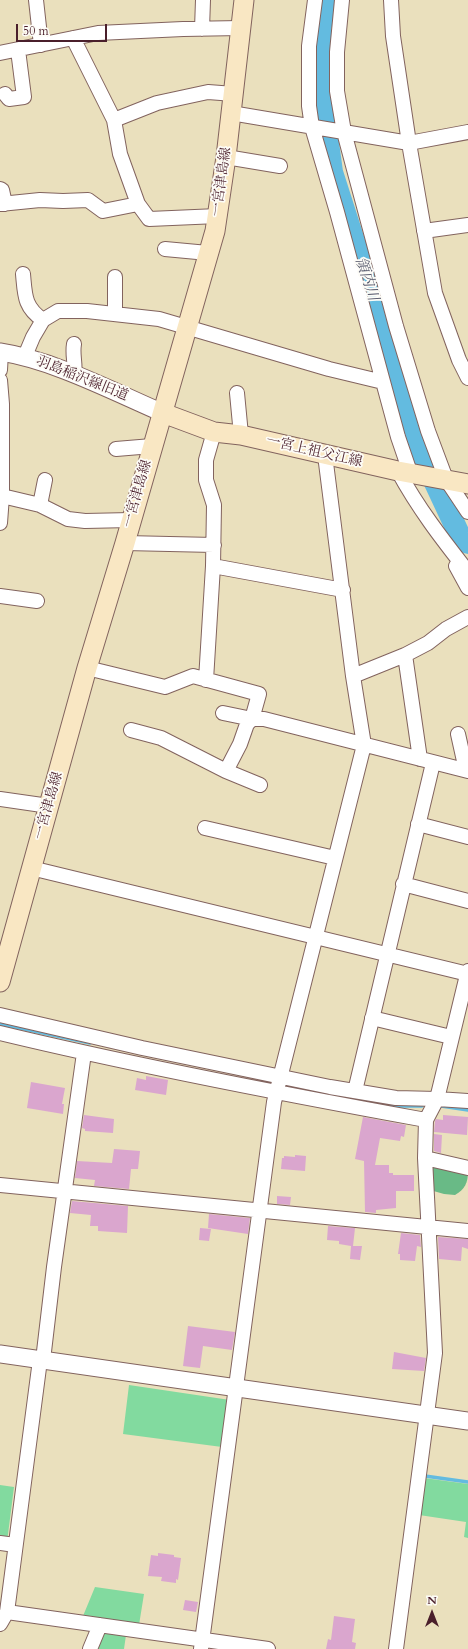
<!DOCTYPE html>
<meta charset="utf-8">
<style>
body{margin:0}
#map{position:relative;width:468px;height:1649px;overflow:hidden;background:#eae0bd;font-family:Cardo,serif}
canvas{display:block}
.north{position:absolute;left:412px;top:1593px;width:40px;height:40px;-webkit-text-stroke:3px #fdfcf7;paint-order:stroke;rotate:0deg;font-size:11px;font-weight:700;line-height:16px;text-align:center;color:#4a1f2b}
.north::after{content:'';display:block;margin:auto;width:14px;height:18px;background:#4a1f2b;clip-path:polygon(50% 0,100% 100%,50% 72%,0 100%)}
.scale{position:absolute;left:16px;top:24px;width:91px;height:18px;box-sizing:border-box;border:2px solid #4a1f2b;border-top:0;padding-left:5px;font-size:12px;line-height:14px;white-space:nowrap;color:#4a1f2b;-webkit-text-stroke:3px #fdfcf7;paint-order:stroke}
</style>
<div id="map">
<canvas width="468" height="1649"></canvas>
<div class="north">N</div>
<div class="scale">50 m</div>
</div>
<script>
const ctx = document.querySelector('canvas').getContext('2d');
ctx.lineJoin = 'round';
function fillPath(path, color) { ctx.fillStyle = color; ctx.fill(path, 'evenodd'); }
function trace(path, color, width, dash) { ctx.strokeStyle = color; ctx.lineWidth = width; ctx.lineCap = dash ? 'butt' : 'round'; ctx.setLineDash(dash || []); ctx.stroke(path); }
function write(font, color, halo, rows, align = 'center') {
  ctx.font = font + ' Cardo,"Noto Serif JP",serif'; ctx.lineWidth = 3.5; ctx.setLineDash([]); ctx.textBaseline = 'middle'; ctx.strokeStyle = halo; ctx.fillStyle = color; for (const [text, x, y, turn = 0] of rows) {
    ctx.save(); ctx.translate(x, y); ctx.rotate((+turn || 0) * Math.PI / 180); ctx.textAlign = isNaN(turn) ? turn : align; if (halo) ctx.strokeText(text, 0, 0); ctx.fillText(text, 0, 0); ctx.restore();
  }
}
const green = new Path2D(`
 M 129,1385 L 230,1400 L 222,1447 L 123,1434 Z
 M 424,1478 L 468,1484 L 468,1538 L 464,1537 L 466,1522 L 419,1515 Z
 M 0,1485 L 14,1487 L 7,1542 L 0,1541 Z
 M 95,1587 L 144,1594 L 139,1625 L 83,1616 Z
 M 100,1632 L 126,1635 L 124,1649 L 93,1649 Z`);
const forest = new Path2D(`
 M 431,1164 L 468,1171 C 468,1183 465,1189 455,1195 L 444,1194 L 430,1190 Z`);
const stream = new Path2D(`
 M 1,1024 L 90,1043
 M 341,1096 L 390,1106 L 422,1106
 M 441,1106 L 468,1110
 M 425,1476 L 468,1482`);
const river = new Path2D(`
 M 325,0 L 320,31 L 323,106 L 332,172 L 423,457 L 460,536 L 468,543`);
const building = new Path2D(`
 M 146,1076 L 168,1080 L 166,1095 L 135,1090 L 137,1078 L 146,1080 Z
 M 31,1082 L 65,1088 L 62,1104 L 64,1104 L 63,1114 L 27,1108 Z
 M 84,1115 L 114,1119 L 113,1133 L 85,1131 L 85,1129 L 82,1128 Z
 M 443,1115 L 468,1117 L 467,1135 L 434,1132 L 435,1121 L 436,1119 L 443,1120 Z
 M 363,1117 L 406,1125 L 404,1137 L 401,1136 L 400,1141 L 380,1138 L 375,1165 L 389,1165 L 389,1173 L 393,1173 L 393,1175 L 414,1175 L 414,1191 L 396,1191 L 396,1208 L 376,1210 L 376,1213 L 365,1212 L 364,1161 L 355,1159 Z
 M 434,1134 L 442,1135 L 441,1153 L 434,1151 Z
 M 114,1149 L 140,1151 L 138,1169 L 131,1169 L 129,1189 L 94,1186 L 95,1180 L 75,1178 L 77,1161 L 112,1163 Z
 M 295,1155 L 306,1156 L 305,1171 L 281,1169 L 282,1158 L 284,1158 L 284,1156 L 295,1157 Z
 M 277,1196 L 291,1197 L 290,1205 L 277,1204 Z
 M 72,1201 L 128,1206 L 127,1233 L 98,1231 L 98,1226 L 90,1226 L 91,1215 L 70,1213 Z
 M 209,1214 L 250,1218 L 248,1234 L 208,1228 Z
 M 328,1226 L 355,1228 L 353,1246 L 362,1246 L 360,1260 L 350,1259 L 351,1246 L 339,1244 L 339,1241 L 327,1240 Z
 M 200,1228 L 211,1229 L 209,1241 L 199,1240 Z
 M 401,1233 L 420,1235 L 421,1247 L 417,1246 L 415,1261 L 400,1260 L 400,1254 L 398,1254 Z
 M 438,1237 L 468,1239 L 468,1249 L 462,1247 L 461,1261 L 439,1259 Z
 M 188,1326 L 235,1332 L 232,1350 L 203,1346 L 200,1368 L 183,1366 Z
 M 394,1352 L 426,1358 L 424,1371 L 392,1369 Z
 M 158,1553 L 174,1555 L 174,1557 L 181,1558 L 178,1580 L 176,1579 L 176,1583 L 161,1581 L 162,1577 L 148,1576 L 151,1555 L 158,1556 Z
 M 185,1600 L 198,1602 L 196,1612 L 183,1610 Z
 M 334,1616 L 355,1619 L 352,1642 L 356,1643 L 355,1649 L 326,1649 L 328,1639 L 331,1640 Z`);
const minor = new Path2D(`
 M 36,0 L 41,45
 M 315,0 L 309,46 L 309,106 L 312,127 L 337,212 L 398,437 L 410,472
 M 342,0 L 337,52 L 337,91 L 344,132 L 396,326 L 428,431 L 446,479 L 468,512
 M 391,0 L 393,36 L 409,143 L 435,293 L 459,360 L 468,378
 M 202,29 L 203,0
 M 73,38 L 114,120 L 120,154 L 138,204 L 149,219 L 218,216
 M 0,53 L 98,33 L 183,29 L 241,28
 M 5,94 L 9,99 L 24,97 L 18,50
 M 231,113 L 409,143 L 468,132
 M 114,120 L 157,103 L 208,92 L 234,94
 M 226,157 L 280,166
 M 0,189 L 2,190 L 5,204
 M 0,204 L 40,200 L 63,201 L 88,200 L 103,211 L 138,204
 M 424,231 L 468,225
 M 165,249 L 208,253
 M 23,274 C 25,295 24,307 43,320
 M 115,313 L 115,277
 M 74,344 C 72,356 76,363 74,375
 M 25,356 L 33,337 L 43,320 L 58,311 L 87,311 L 159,319 L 329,369 L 383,382
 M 0,370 L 1,352
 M 0,380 L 2,404 L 2,496 L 0,523
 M 237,393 L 241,435
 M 116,449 L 152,446
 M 398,471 C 418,508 442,539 468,572
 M 2,496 L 40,505 L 68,519 L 85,521 L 131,520
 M 40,505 L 45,480
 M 125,543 L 214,545
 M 213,566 L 343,590
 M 456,566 L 468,588
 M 0,596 L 37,601
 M 405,655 L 420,759
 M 87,668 L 165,687 L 193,676 L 259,694 L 252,719 L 264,719 L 468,771
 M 353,676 L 405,655 L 428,643 L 446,629 L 468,617
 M 206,680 L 213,566 L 214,505 L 206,480 L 206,460 L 214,432
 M 223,713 L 252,719
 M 131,730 L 161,738 L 226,771 L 260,785
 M 458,734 L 466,770
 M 226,771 L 240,744 L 247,724 L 252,719
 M 0,799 L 49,806
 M 418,824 L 468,837
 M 205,828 L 335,858
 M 31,868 L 468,974
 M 403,884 L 468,901
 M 0,1015 L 142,1048 L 330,1087 L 396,1098 L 437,1099 L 468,1101
 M 372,1018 L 451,1037
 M 0,1033 C 141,1067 283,1094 426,1120
 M 355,1091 L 433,763
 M 425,1158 L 468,1168
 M 0,1185 L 468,1231
 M 43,1360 L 54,1267 L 84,1053
 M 0,1543 L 15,1545
 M 7,1612 L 268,1649
 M 0,1624 L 7,1612 L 40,1360
 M 90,1649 L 100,1625
 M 201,1649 L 274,1102 L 364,745 L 353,676 L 325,455
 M 396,1649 L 435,1353 L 425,1158 L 426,1120 L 437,1099 L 468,971`);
const tertiary = new Path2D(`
 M 0,352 C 53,360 112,391 163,413
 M 0,1354 L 468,1421`);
const secondary = new Path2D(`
 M 163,413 L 214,432 L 241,435 L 398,471 L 468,484
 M 0,982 L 87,668 L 125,543 L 215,231 L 226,157 L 244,0`);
const streetNames = [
 ["一宮津島線",222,182,-82],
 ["羽島稲沢線旧道",82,379,22],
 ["一宮上祖父江線",314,452,13],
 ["一宮津島線",138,494,-74],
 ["一宮津島線",49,806,-74]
];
const waterNames = [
 ["領内川",366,279,72]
];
fillPath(green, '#82da9f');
fillPath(forest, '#69ba86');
trace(stream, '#63bbe0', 3.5);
trace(river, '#63bbe0', 22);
fillPath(building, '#daa6ce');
trace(minor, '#82635e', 16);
trace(tertiary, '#82635e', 19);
trace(secondary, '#82635e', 21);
trace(minor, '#fff', 14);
trace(tertiary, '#fff', 17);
trace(secondary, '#f9e7c3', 19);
write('14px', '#4a1f2b', '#fdfcf7', streetNames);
write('italic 15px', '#53566a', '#fdfcf7', waterNames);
</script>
